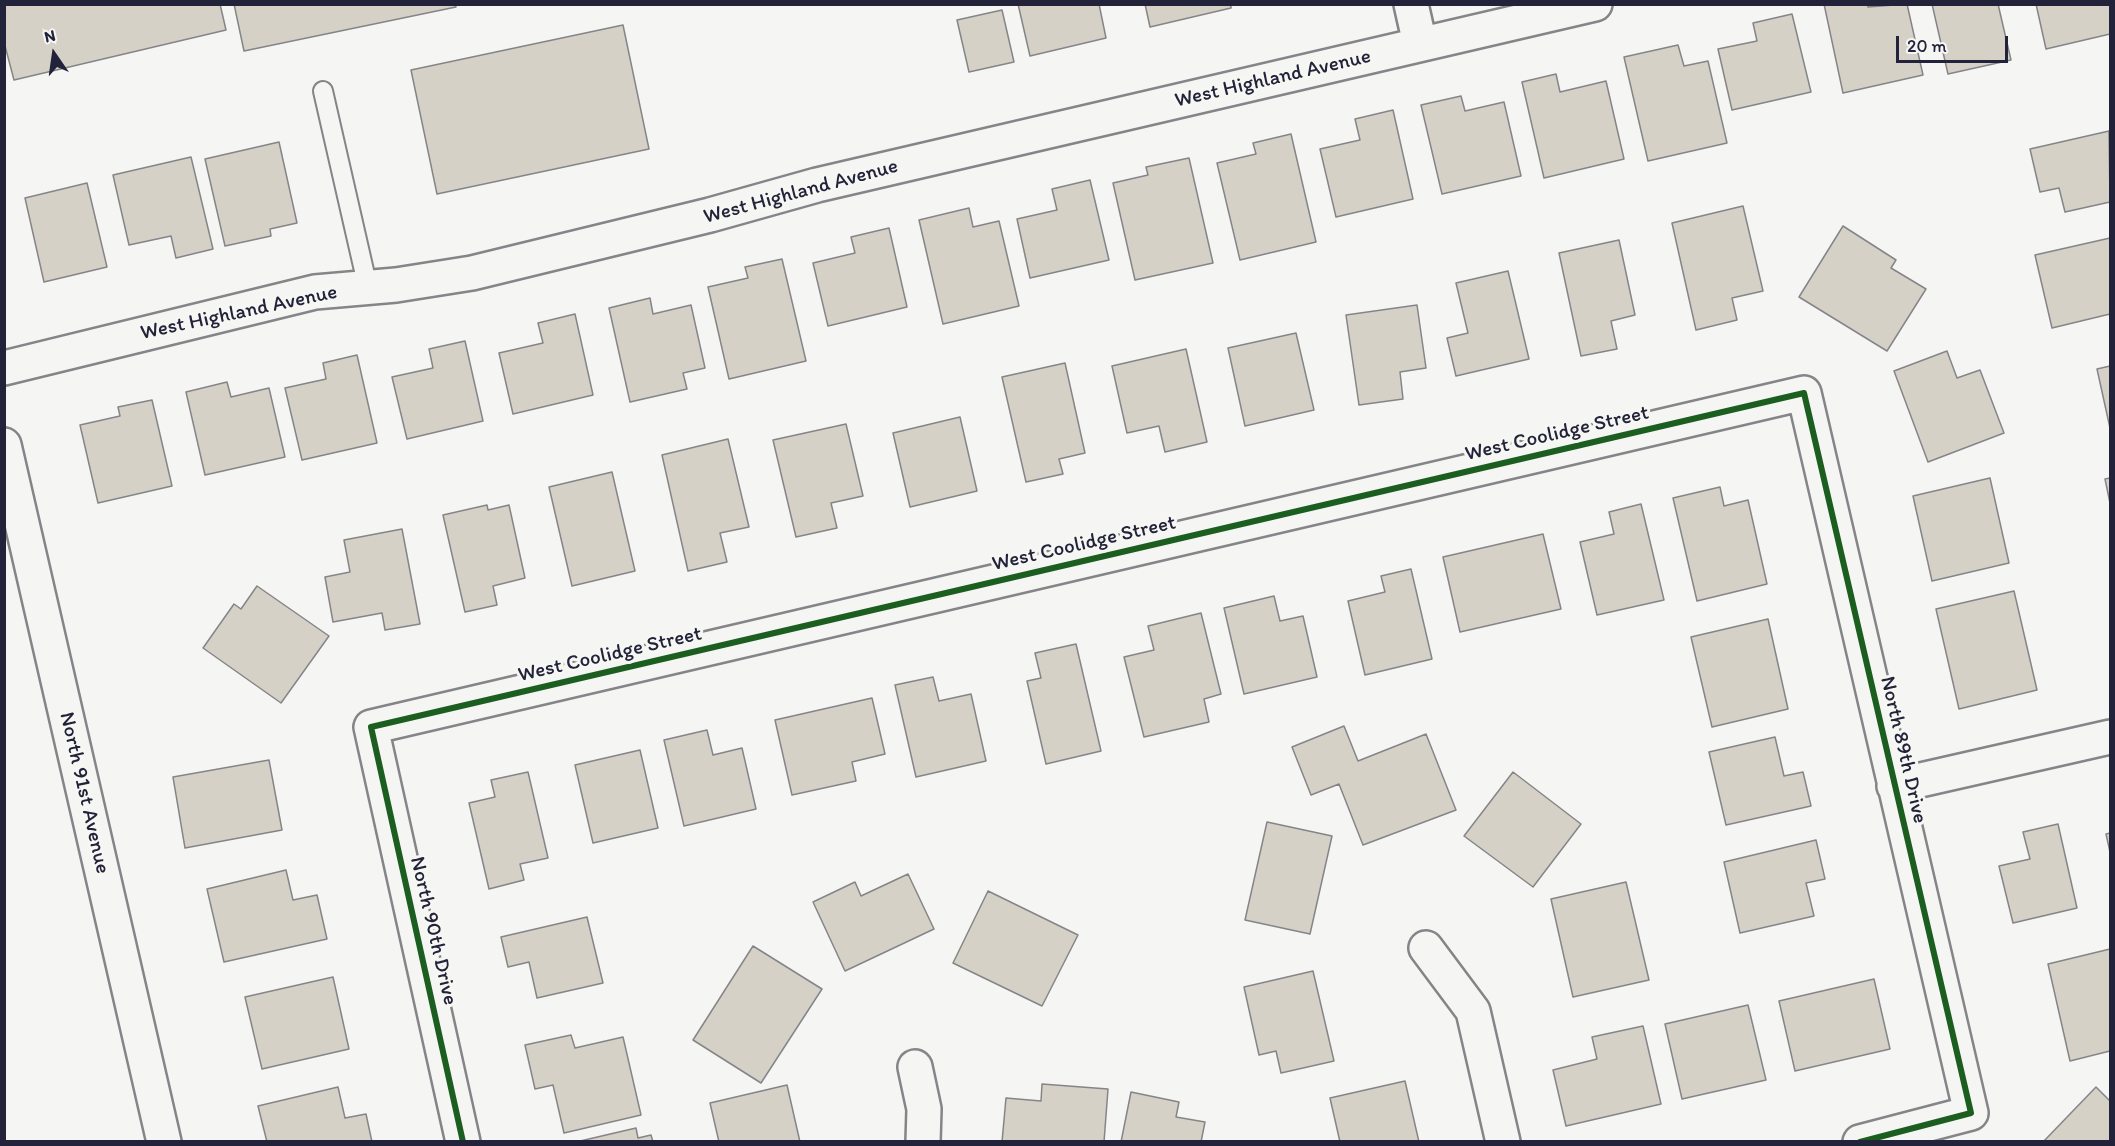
<!DOCTYPE html>
<style>
body{margin:0}
#map{position:relative;width:2115px;height:1146px;overflow:hidden;background:#f5f5f3;font-family:Itim,sans-serif}
canvas{display:block}
.frame{position:absolute;inset:0;border:6px solid #22223b;pointer-events:none}
.north{position:absolute;left:24px;top:24px;width:60px;height:60px;-webkit-text-stroke:4px #f6f6f2;paint-order:stroke;rotate:347deg;font-size:16px;font-weight:700;line-height:24px;text-align:center;color:#22223b}
.north::after{content:'';display:block;margin:auto;width:21px;height:27px;background:#22223b;clip-path:polygon(50% 0,100% 100%,50% 72%,0 100%)}
.scale{position:absolute;left:1896px;top:36px;width:112px;height:27px;box-sizing:border-box;border:3px solid #22223b;border-top:0;padding-left:8px;font-size:18px;line-height:21px;white-space:nowrap;color:#22223b;-webkit-text-stroke:4px #f6f6f2;paint-order:stroke}
</style>
<div id="map">
<canvas width="2115" height="1146"></canvas>
<div class="frame"></div>
<div class="north">N</div>
<div class="scale">20 m</div>
</div>
<script>
const ctx = document.querySelector('canvas').getContext('2d');
ctx.lineJoin = 'round';
function fillPath(path, color) { ctx.fillStyle = color; ctx.fill(path, 'evenodd'); }
function trace(path, color, width, dash) { ctx.strokeStyle = color; ctx.lineWidth = width; ctx.lineCap = dash ? 'butt' : 'round'; ctx.setLineDash(dash || []); ctx.stroke(path); }
function write(font, color, halo, rows, align = 'center') {
  ctx.font = font + ' Itim,sans-serif'; ctx.lineWidth = 6; ctx.setLineDash([]); ctx.textBaseline = 'middle'; ctx.strokeStyle = halo; ctx.fillStyle = color; for (const [text, x, y, turn = 0] of rows) {
    ctx.save(); ctx.translate(x, y); ctx.rotate((+turn || 0) * Math.PI / 180); ctx.textAlign = isNaN(turn) ? turn : align; if (halo) ctx.strokeText(text, 0, 0); ctx.fillText(text, 0, 0); ctx.restore();
  }
}
const building = new Path2D(`
 M 4,4 L 220,4 L 226,30 L 14,80 L 4,42 Z
 M 234,4 L 455,4 L 456,7 L 244,51 Z
 M 1018,4 L 1099,4 L 1106,38 L 1030,56 Z
 M 1145,4 L 1231,4 L 1231,8 L 1150,27 Z
 M 1824,4 L 1867,4 L 1868,7 L 1907,4 L 1923,75 L 1843,93 Z
 M 1932,4 L 1998,4 L 2011,60 L 1948,74 Z
 M 2036,4 L 2110,4 L 2110,34 L 2046,49 Z
 M 1002,10 L 1014,62 L 969,72 L 957,20 Z
 M 1792,14 L 1811,92 L 1732,110 L 1718,49 L 1757,41 L 1753,23 Z
 M 623,25 L 649,149 L 437,194 L 411,70 Z
 M 1678,45 L 1684,66 L 1708,61 L 1727,143 L 1648,161 L 1624,57 Z
 M 1556,74 L 1560,92 L 1606,81 L 1624,159 L 1544,178 L 1522,82 Z
 M 1461,96 L 1465,111 L 1504,102 L 1521,176 L 1442,194 L 1421,105 Z
 M 1393,110 L 1413,199 L 1336,217 L 1320,149 L 1360,140 L 1355,119 Z
 M 2109,131 L 2110,202 L 2065,212 L 2059,188 L 2040,192 L 2030,149 Z
 M 1291,134 L 1316,242 L 1240,260 L 1217,163 L 1256,154 L 1253,143 Z
 M 279,142 L 297,223 L 270,229 L 271,236 L 225,246 L 205,159 Z
 M 191,157 L 213,249 L 176,258 L 171,236 L 129,245 L 113,175 Z
 M 1189,158 L 1213,263 L 1135,280 L 1113,183 L 1148,175 L 1146,167 Z
 M 1090,180 L 1109,260 L 1030,278 L 1017,219 L 1057,210 L 1052,189 Z
 M 87,183 L 107,267 L 44,282 L 25,198 Z
 M 1743,206 L 1763,291 L 1732,298 L 1737,320 L 1696,330 L 1672,223 Z
 M 969,208 L 973,227 L 999,221 L 1019,306 L 943,324 L 919,220 Z
 M 1843,226 L 1896,260 L 1891,268 L 1926,289 L 1887,351 L 1799,297 Z
 M 889,228 L 907,307 L 828,326 L 813,263 L 855,253 L 851,237 Z
 M 2110,238 L 2110,314 L 2052,328 L 2035,255 Z
 M 1619,240 L 1635,315 L 1611,321 L 1617,349 L 1581,356 L 1559,253 Z
 M 782,259 L 806,361 L 729,379 L 708,287 L 748,278 L 745,267 Z
 M 1508,271 L 1529,359 L 1456,376 L 1447,338 L 1468,333 L 1456,283 Z
 M 650,298 L 653,314 L 691,305 L 705,368 L 683,373 L 687,389 L 630,402 L 609,308 Z
 M 1417,305 L 1426,368 L 1400,372 L 1403,399 L 1359,405 L 1346,315 Z
 M 575,314 L 593,395 L 513,414 L 499,353 L 543,343 L 538,323 Z
 M 1296,333 L 1314,410 L 1245,426 L 1228,348 Z
 M 465,341 L 483,421 L 407,439 L 392,377 L 433,368 L 429,349 Z
 M 1186,349 L 1207,442 L 1165,452 L 1159,426 L 1127,433 L 1112,366 Z
 M 1947,351 L 1957,378 L 1980,370 L 2004,433 L 1928,462 L 1894,371 Z
 M 357,355 L 377,443 L 302,460 L 285,388 L 326,379 L 323,363 Z
 M 1065,363 L 1085,453 L 1059,459 L 1063,474 L 1026,482 L 1002,377 Z
 M 2110,366 L 2110,428 L 2097,369 Z
 M 227,382 L 231,397 L 269,388 L 285,457 L 205,475 L 186,392 Z
 M 152,400 L 172,486 L 98,503 L 80,425 L 120,416 L 118,407 Z
 M 960,417 L 977,491 L 910,507 L 893,433 Z
 M 846,424 L 863,496 L 831,503 L 837,528 L 796,537 L 773,440 Z
 M 728,439 L 749,527 L 720,533 L 727,562 L 688,571 L 662,455 Z
 M 612,472 L 635,571 L 572,586 L 549,487 Z
 M 1990,478 L 2009,563 L 1932,581 L 1913,496 Z
 M 2110,478 L 2110,503 L 2105,479 Z
 M 1720,487 L 1724,506 L 1748,500 L 1767,584 L 1697,601 L 1673,498 Z
 M 1641,504 L 1664,600 L 1597,615 L 1580,542 L 1614,534 L 1609,512 Z
 M 487,505 L 488,510 L 509,505 L 525,578 L 493,586 L 497,605 L 465,612 L 443,515 Z
 M 402,529 L 420,624 L 385,630 L 382,613 L 333,622 L 325,577 L 350,572 L 344,540 Z
 M 1543,534 L 1561,609 L 1460,632 L 1443,557 Z
 M 1411,569 L 1432,659 L 1365,675 L 1348,601 L 1385,592 L 1381,576 Z
 M 257,586 L 329,636 L 281,703 L 203,648 L 234,604 L 241,609 Z
 M 2014,591 L 2037,690 L 1959,709 L 1936,609 Z
 M 1274,596 L 1280,621 L 1303,616 L 1317,677 L 1244,694 L 1224,608 Z
 M 1201,613 L 1221,694 L 1204,699 L 1209,722 L 1144,737 L 1124,657 L 1154,650 L 1148,626 Z
 M 1768,619 L 1788,709 L 1712,727 L 1691,637 Z
 M 1076,644 L 1101,751 L 1046,764 L 1027,681 L 1041,678 L 1035,653 Z
 M 933,677 L 939,701 L 971,694 L 986,761 L 916,777 L 895,685 Z
 M 872,698 L 885,754 L 852,762 L 856,781 L 792,795 L 775,720 Z
 M 1344,726 L 1358,761 L 1426,734 L 1456,810 L 1363,845 L 1339,784 L 1311,795 L 1292,747 Z
 M 707,730 L 713,755 L 742,748 L 756,809 L 684,826 L 664,740 Z
 M 1775,737 L 1784,776 L 1803,772 L 1811,806 L 1726,825 L 1709,752 Z
 M 640,750 L 658,828 L 593,843 L 575,765 Z
 M 269,760 L 282,830 L 185,848 L 173,777 Z
 M 528,772 L 548,858 L 520,864 L 524,880 L 489,889 L 469,803 L 495,797 L 491,780 Z
 M 1513,772 L 1581,824 L 1533,887 L 1464,836 Z
 M 1267,822 L 1332,836 L 1310,934 L 1245,920 Z
 M 2058,824 L 2077,908 L 2013,923 L 1999,866 L 2030,859 L 2023,832 Z
 M 2110,833 L 2110,852 L 2106,834 Z
 M 1816,840 L 1825,879 L 1806,883 L 1814,916 L 1740,933 L 1724,862 Z
 M 286,870 L 293,900 L 317,895 L 327,939 L 224,962 L 207,889 Z
 M 908,874 L 934,929 L 845,971 L 813,902 L 855,882 L 861,896 Z
 M 1626,882 L 1649,980 L 1573,997 L 1551,899 Z
 M 988,891 L 1078,935 L 1042,1006 L 953,963 Z
 M 587,917 L 603,983 L 537,998 L 529,962 L 508,967 L 501,937 Z
 M 753,946 L 822,989 L 761,1083 L 693,1040 Z
 M 2110,949 L 2110,1051 L 2070,1061 L 2048,964 Z
 M 1313,971 L 1334,1061 L 1281,1073 L 1276,1051 L 1259,1055 L 1244,987 Z
 M 333,977 L 349,1049 L 262,1069 L 245,997 Z
 M 1874,979 L 1890,1049 L 1795,1071 L 1779,1001 Z
 M 1748,1005 L 1766,1080 L 1682,1099 L 1665,1024 Z
 M 1643,1026 L 1661,1104 L 1566,1126 L 1553,1070 L 1597,1059 L 1592,1037 Z
 M 571,1035 L 575,1048 L 623,1037 L 641,1115 L 564,1133 L 553,1085 L 535,1089 L 525,1045 Z
 M 1405,1081 L 1419,1142 L 1340,1142 L 1330,1098 Z
 M 1042,1084 L 1108,1089 L 1104,1142 L 1002,1142 L 1006,1098 L 1041,1101 Z
 M 787,1085 L 800,1142 L 719,1142 L 710,1103 Z
 M 338,1087 L 345,1118 L 366,1114 L 372,1142 L 267,1142 L 258,1106 Z
 M 2096,1087 L 2110,1101 L 2110,1142 L 2043,1142 Z
 M 1131,1092 L 1179,1102 L 1176,1117 L 1205,1122 L 1201,1142 L 1121,1142 Z
 M 636,1128 L 638,1138 L 651,1135 L 653,1142 L 576,1142 Z`);
const service = new Path2D(`
 M 323,91 L 368,288`);
const minor = new Path2D(`
 M 1411,4 L 1420,44
 M 4,368 L 315,292 L 396,285 L 472,273 L 710,215 L 817,185 L 1595,4
 M 1894,786 L 2110,737
 M 1426,948 L 1473,1011 L 1503,1142
 M 915,1067 L 924,1109 L 923,1142
 M 463,1142 L 371,727 L 1804,393 L 1971,1113 L 1860,1142`);
const secondary = new Path2D(`
 M 4,445 L 164,1142`);
const cycleway = new Path2D(`
 M 463,1142 L 371,727 L 1804,393 L 1971,1113 L 1860,1142`);
const streetNames = [
 ["West Highland Avenue",1273,79,-13],
 ["West Highland Avenue",801,192,-15],
 ["West Highland Avenue",239,313,-12],
 ["West Coolidge Street",1557,434,-13],
 ["West Coolidge Street",1084,544,-13],
 ["West Coolidge Street",610,655,-13],
 ["North 89th Drive",1903,750,77],
 ["North 91st Avenue",84,793,77],
 ["North 90th Drive",433,931,77]
];
fillPath(building, '#d6d1c7');
trace(building, '#858589', 1.5);
trace(service, '#858589', 22);
trace(minor, '#858589', 38);
trace(secondary, '#858589', 38);
trace(service, '#f5f5f3', 18);
trace(minor, '#f5f5f3', 33);
trace(secondary, '#f5f5f3', 33);
trace(cycleway, '#1b5e20', 6);
write('21px', '#22223b', '#f6f6f2', streetNames);
</script>
